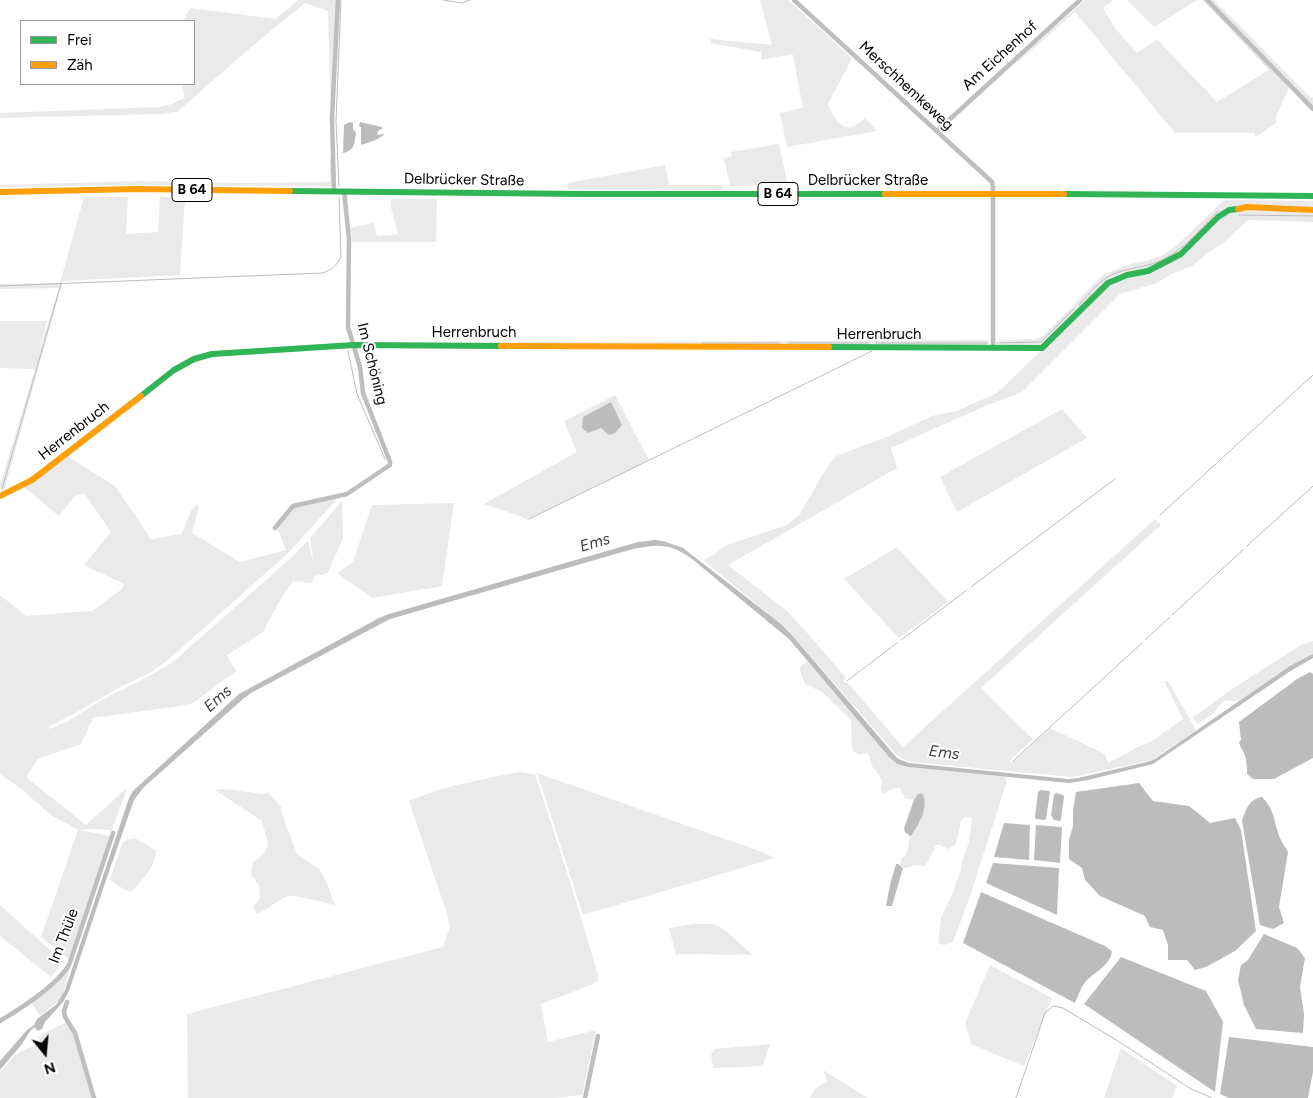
<!DOCTYPE html>
<meta charset="utf-8">
<style>
body{margin:0}
#map{position:relative;width:1313px;height:1098px;overflow:hidden;background:#fff;font-family:Figtree,sans-serif}
canvas{display:block}
.legend{position:absolute;left:20px;top:20px;width:175px;height:65px;box-sizing:border-box;background:#fff;border:1px solid #999;margin:0;padding:6px 9px;list-style:none;font-size:15px;color:#000}
.legend li{display:flex;align-items:center;gap:10px;height:25px}
.legend b{width:25px;border:1px solid #999}
.north{position:absolute;left:20px;top:1028px;width:50px;height:50px;-webkit-text-stroke:4px #fff;paint-order:stroke;rotate:163deg;font-size:14px;font-weight:700;line-height:20px;text-align:center;color:#000}
.north::after{content:'';display:block;margin:auto;width:18px;height:22px;background:#000;clip-path:polygon(50% 0,100% 100%,50% 72%,0 100%)}
</style>
<div id="map">
<canvas width="1313" height="1098"></canvas>
<ul class="legend">
<li><b style="height:6px;background:#30b455"></b>Frei</li>
<li><b style="height:6px;background:#ff9f0a"></b>Zäh</li>
</ul>
<div class="north">N</div>
</div>
<script>
const ctx = document.querySelector('canvas').getContext('2d');
ctx.lineJoin = 'round';
function fillPath(path, color) { ctx.fillStyle = color; ctx.fill(path, 'evenodd'); }
function trace(path, color, width, dash) { ctx.strokeStyle = color; ctx.lineWidth = width; ctx.lineCap = dash ? 'butt' : 'round'; ctx.setLineDash(dash || []); ctx.stroke(path); }
function write(font, color, halo, rows, align = 'center') {
  ctx.font = font + ' Figtree,sans-serif'; ctx.lineWidth = 4; ctx.setLineDash([]); ctx.textBaseline = 'middle'; ctx.strokeStyle = halo; ctx.fillStyle = color; for (const [text, x, y, turn = 0] of rows) {
    ctx.save(); ctx.translate(x, y); ctx.rotate((+turn || 0) * Math.PI / 180); ctx.textAlign = isNaN(turn) ? turn : align; if (halo) ctx.strokeText(text, 0, 0); ctx.fillText(text, 0, 0); ctx.restore();
  }
}
const green = new Path2D(`
 M 298,0 L 337,0 L 331,118 L 328,11 L 305,3 L 250,48 L 177,112 L 161,114 L 0,118 L 0,113 L 159,107 L 172,104 L 184,98 L 182,84 L 194,84 L 194,21 L 183,21 L 190,8 L 276,19 Z
 M 760,0 L 788,0 L 852,58 L 828,104 C 832,113 841,133 854,126 C 858,124 861,121 865,118 L 877,131 L 787,147 L 780,113 L 803,108 L 793,55 L 791,54 L 762,60 L 761,52 L 710,43 L 710,39 L 772,45 Z
 M 1085,0 L 1113,0 L 1103,8 L 1115,28 L 1137,53 L 1157,39 L 1217,102 L 1269,70 L 1202,0 L 1204,0 L 1289,87 L 1275,119 L 1277,122 L 1256,137 L 1254,133 L 1175,133 L 1075,12 L 1018,62 L 1017,61 Z
 M 1127,0 L 1197,0 L 1154,27 Z
 M 1210,0 L 1214,0 L 1311,98 L 1313,97 L 1313,107 Z
 M 779,144 L 788,185 L 730,186 L 724,158 L 732,156 L 731,152 Z
 M 332,157 L 332,182 L 331,186 L 131,185 L 0,187 L 0,185 L 139,181 L 239,183 L 328,182 L 330,181 L 330,158 Z
 M 665,165 L 669,185 L 722,185 L 723,190 L 568,189 L 567,183 Z
 M 160,196 L 185,199 L 180,275 L 63,281 L 4,490 L 1,492 L 0,485 L 35,369 L 0,368 L 0,321 L 47,321 L 39,352 L 59,288 L 0,289 L 0,284 L 60,283 L 84,197 L 128,197 L 126,234 L 158,232 Z
 M 391,199 L 437,199 L 436,242 L 352,242 L 351,227 L 374,223 L 377,236 L 398,234 L 391,208 Z
 M 1224,200 L 1313,201 L 1313,222 L 1248,220 L 1222,244 L 1209,252 L 1192,266 L 1171,274 L 1157,283 L 1120,294 L 1022,392 L 985,406 L 891,448 L 897,468 L 728,565 L 787,611 L 811,637 L 846,678 L 843,681 L 845,683 L 847,682 L 903,747 L 1155,519 L 1161,525 L 981,688 L 1033,739 L 1010,760 L 1012,762 L 1050,728 L 1105,754 L 1108,763 L 1140,746 L 1152,741 L 1183,719 L 1166,685 L 1165,681 L 1168,681 L 1196,730 L 1152,760 L 1072,777 L 911,762 L 901,758 L 894,752 L 787,629 L 703,560 L 707,559 L 727,545 L 787,525 L 800,514 L 824,472 L 835,457 L 839,455 L 887,437 L 932,416 L 957,411 L 997,393 L 1044,348 L 1001,346 L 999,340 L 1036,339 L 1043,336 L 1103,275 L 1114,270 L 1138,262 L 1147,261 L 1163,255 L 1177,245 Z
 M 988,340 L 986,347 L 361,343 Z
 M 615,395 L 649,460 L 527,520 L 520,516 L 484,504 L 577,452 L 564,421 Z
 M 1062,409 L 1087,438 L 957,512 L 940,477 Z
 M 67,456 L 115,486 L 151,539 L 181,534 C 187,526 188,510 197,505 L 199,507 L 192,533 L 240,562 L 286,550 L 277,527 L 294,507 L 338,498 L 287,554 L 168,660 L 155,669 L 155,670 L 118,688 L 81,710 L 48,727 L 49,729 C 66,724 82,712 97,703 C 122,688 149,678 173,662 L 291,558 L 308,540 L 311,556 L 313,557 L 310,538 L 342,501 L 343,539 L 328,572 L 326,574 L 315,576 L 311,583 L 293,581 L 279,602 L 263,632 L 227,655 L 236,671 L 193,703 L 187,705 L 93,718 L 81,744 L 38,759 L 29,772 L 27,778 L 86,825 L 127,788 L 112,830 L 87,829 L 80,830 L 110,836 L 69,959 L 41,937 L 78,830 L 51,815 L 20,788 L 0,774 L 0,595 L 26,616 L 92,611 L 122,589 L 124,584 L 84,565 L 111,532 L 84,493 L 75,496 L 59,516 L 24,487 Z
 M 454,503 L 442,586 L 372,598 L 337,573 L 353,562 L 372,505 Z
 M 897,547 L 948,602 L 899,638 L 844,579 Z
 M 1313,641 L 1313,654 L 1290,666 L 1239,701 L 1225,701 L 1222,702 L 1214,713 L 1198,724 L 1192,718 L 1232,689 L 1301,645 Z
 M 807,660 L 889,757 L 897,764 L 908,767 L 1005,777 L 1007,781 L 970,896 L 953,942 L 944,945 L 938,943 L 941,918 L 950,899 L 961,870 L 962,862 L 969,842 L 972,818 L 964,817 L 961,821 L 956,844 L 948,849 L 940,845 L 936,845 L 926,865 L 924,866 C 917,864 911,866 905,868 L 900,865 L 902,857 L 905,857 L 908,848 L 910,836 L 911,836 L 920,822 L 924,811 L 918,794 L 914,800 L 905,798 L 901,791 L 900,787 L 890,790 L 882,794 L 881,787 L 882,781 L 877,772 L 873,768 L 868,753 L 859,755 L 852,750 L 851,720 L 822,692 L 805,684 L 800,671 L 801,666 L 804,664 Z
 M 518,772 L 535,774 L 573,891 L 598,975 L 598,981 L 591,985 L 541,1004 L 548,1042 L 596,1030 L 582,1095 L 553,1098 L 188,1098 L 187,1014 L 443,947 L 450,927 L 446,911 L 409,801 L 435,791 L 456,785 Z
 M 537,773 L 762,852 L 775,858 L 583,915 Z
 M 228,789 L 262,794 L 269,793 L 281,807 L 282,814 L 297,854 L 320,870 L 325,879 L 335,905 C 326,903 294,894 288,896 C 277,900 269,909 257,914 L 253,907 L 260,898 L 259,885 L 251,875 L 253,862 L 265,853 L 268,843 L 262,821 L 215,790 Z
 M 134,838 L 143,842 L 156,851 C 155,868 142,880 131,892 L 118,886 L 110,879 L 123,842 L 129,839 Z
 M 0,905 L 63,962 L 51,977 L 0,936 Z
 M 693,924 C 701,924 710,923 718,926 C 727,931 744,947 753,955 L 681,954 L 676,955 L 669,928 Z
 M 990,965 L 1052,998 L 1024,1066 L 971,1044 L 965,1023 Z
 M 69,968 L 70,969 L 63,993 L 59,1000 L 40,1016 L 31,1002 Z
 M 67,1022 L 74,1035 L 92,1098 L 0,1098 L 0,1072 L 14,1056 L 30,1047 L 32,1048 L 40,1042 L 38,1036 Z
 M 770,1044 L 763,1066 L 713,1068 L 711,1055 L 715,1049 Z
 M 1121,1048 L 1177,1086 L 1172,1098 L 1104,1098 Z
 M 823,1070 L 868,1098 L 810,1098 L 816,1088 L 827,1081 Z`);
const water = new Path2D(`
 M 350,122 L 353,123 L 353,129 L 356,133 C 354,144 355,150 343,153 L 344,125 Z
 M 360,122 L 382,127 L 382,129 L 379,130 L 377,133 L 378,135 L 383,134 L 384,135 L 376,140 L 361,145 L 361,127 L 359,126 Z
 M 611,402 L 622,425 L 615,433 L 609,435 L 601,428 L 588,433 L 582,428 L 583,417 Z
 M 655,540 L 663,541 L 683,548 L 781,624 L 791,634 L 897,758 L 901,760 L 909,763 L 1068,779 L 1078,778 L 1147,762 L 1155,759 L 1290,666 L 1313,654 L 1313,658 L 1292,670 L 1153,764 L 1088,780 L 1069,783 L 908,767 L 897,764 L 889,757 L 789,639 L 692,559 C 670,543 659,544 633,549 L 390,619 L 251,693 L 243,699 L 143,788 L 134,800 L 106,880 L 69,991 L 63,1002 L 45,1022 L 42,1029 L 37,1031 L 35,1027 L 31,1030 L 22,1044 L 0,1070 L 0,1061 L 27,1030 L 34,1025 L 37,1019 L 56,1005 L 65,990 L 129,798 L 133,791 L 239,694 L 379,618 L 389,614 L 638,542 Z
 M 1310,672 L 1313,674 L 1313,758 L 1274,779 L 1253,779 L 1247,774 C 1247,767 1247,760 1244,753 C 1242,749 1240,747 1239,742 L 1241,740 L 1239,722 L 1297,679 Z
 M 1139,783 L 1153,801 L 1189,806 L 1210,823 L 1235,818 L 1241,830 L 1256,931 L 1235,951 L 1206,967 L 1195,970 L 1187,960 L 1168,960 L 1168,945 L 1163,930 L 1150,927 L 1145,916 L 1100,896 L 1085,880 L 1082,868 L 1069,859 L 1069,840 L 1073,826 L 1073,810 L 1076,792 Z
 M 1041,790 L 1049,791 L 1050,792 L 1046,819 L 1044,820 L 1036,819 L 1035,817 L 1038,792 Z
 M 1056,793 L 1063,795 L 1064,796 L 1061,820 L 1060,821 L 1054,820 L 1051,815 L 1054,795 Z
 M 918,794 L 923,794 C 928,811 920,822 911,836 L 910,836 L 905,832 L 904,828 L 914,800 Z
 M 1262,797 C 1277,812 1273,825 1282,842 C 1284,845 1286,849 1288,852 L 1279,907 L 1284,923 L 1273,929 L 1260,925 L 1242,821 C 1246,809 1249,799 1262,797 Z
 M 1004,823 L 1030,825 L 1029,860 L 994,857 Z
 M 1036,825 L 1062,827 L 1060,863 L 1034,860 Z
 M 993,863 L 1059,868 L 1057,915 L 986,883 Z
 M 896,864 L 898,864 L 903,868 L 892,906 L 886,906 L 890,885 Z
 M 981,892 L 1105,946 L 1112,951 C 1111,965 1095,972 1086,981 C 1081,987 1078,996 1075,1003 L 963,943 Z
 M 1264,934 L 1297,948 L 1305,958 L 1300,987 L 1304,1014 L 1303,1033 L 1256,1029 L 1244,1005 L 1238,980 L 1241,965 L 1248,960 Z
 M 1121,957 L 1206,991 L 1223,1022 L 1215,1092 L 1084,1004 Z
 M 1229,1037 L 1313,1047 L 1313,1072 L 1308,1098 L 1229,1098 L 1220,1094 Z`);
const stream = new Path2D(`
 M 443,0 L 462,3 L 470,0
 M 339,186 L 336,121 L 341,0
 M 1239,215 L 1313,216
 M 0,286 L 322,273 C 332,270 336,266 341,257 L 339,197
 M 1079,305 C 1090,293 1101,278 1116,273 C 1132,267 1149,267 1164,259 C 1186,248 1201,228 1218,211
 M 702,343 L 779,343
 M 789,343 L 868,343
 M 876,343 L 988,343
 M 996,343 L 1041,342 L 1074,309
 M 348,351 L 357,394 L 385,459
 M 2,489 L 61,284
 M 1160,515 L 1313,375
 M 529,519 L 872,351
 M 1247,546 L 1313,486
 M 971,587 L 1115,479
 M 1172,615 L 1244,549
 M 901,640 L 967,590
 M 1145,640 L 1170,617
 M 847,681 L 897,643
 M 1013,761 L 1142,643
 M 1016,1098 L 1045,1013 L 1053,1006 L 1063,1008 L 1118,1041 L 1191,1089 L 1212,1098`);
const street = new Path2D(`
 M 794,0 L 992,182 L 993,187 L 993,348
 M 1207,0 L 1313,109
 M 937,131 L 1080,0
 M 334,191 L 332,118 L 338,0
 M 275,528 L 293,506 L 347,494 L 390,465 L 390,462 L 363,393 L 360,367 L 348,327 L 349,239 L 344,191
 M 67,1002 L 64,1011 L 65,1017 L 75,1033 L 94,1098
 M 0,1021 C 20,1009 57,985 69,965 L 113,833
 M 585,1098 L 598,1036`);
const fast = new Path2D(`
 M 290,191 L 583,194 L 885,194
 M 1064,194 L 1313,196
 M 829,347 L 1042,348 L 1108,283 L 1127,275 L 1148,271 L 1181,254 L 1218,217 L 1229,210 L 1238,209
 M 141,396 L 174,370 L 194,359 L 212,354 L 354,345 L 501,346`);
const slow = new Path2D(`
 M 0,192 L 136,189 L 290,191
 M 885,194 L 1064,194
 M 1238,209 L 1247,207 L 1313,210
 M 501,346 L 829,347
 M 0,496 L 32,480 L 141,396`);
const shields = [
 [192,190,40],
 [778,194,40]
];
const shieldNames = [
 ["B 64",192,190],
 ["B 64",778,194]
];
const streetNames = [
 ["Am Eichenhof",1000,56,-42],
 ["Merschhemkeweg",906,86,43],
 ["Delbrücker Straße",464,180,1],
 ["Delbrücker Straße",868,181],
 ["Herrenbruch",474,333],
 ["Herrenbruch",879,335],
 ["Im Schöning",372,364,76],
 ["Herrenbruch",74,431,-38],
 ["Im Thüle",64,936,-69]
];
const waterNames = [
 ["Ems",595,543,-16],
 ["Ems",218,699,-42],
 ["Ems",944,753,7]
];
fillPath(green, '#eaeaea');
fillPath(water, '#bcbcbc');
trace(stream, '#bcbcbc', 1);
trace(street, '#bebebe', 4.5);
trace(fast, '#30b455', 6);
trace(slow, '#ff9f0a', 6);
for (const [x, y, w] of shields) { const box = new Path2D(); box.roundRect(x - w / 2, y - 11.5, w, 23, 4); ctx.fillStyle = '#fff'; ctx.fill(box); trace(box, '#000', 1); }
write('bold 14px', '#000', null, shieldNames);
write('15px', '#000', '#fff', streetNames);
write('italic 16px', '#404040', '#fff', waterNames);
</script>
